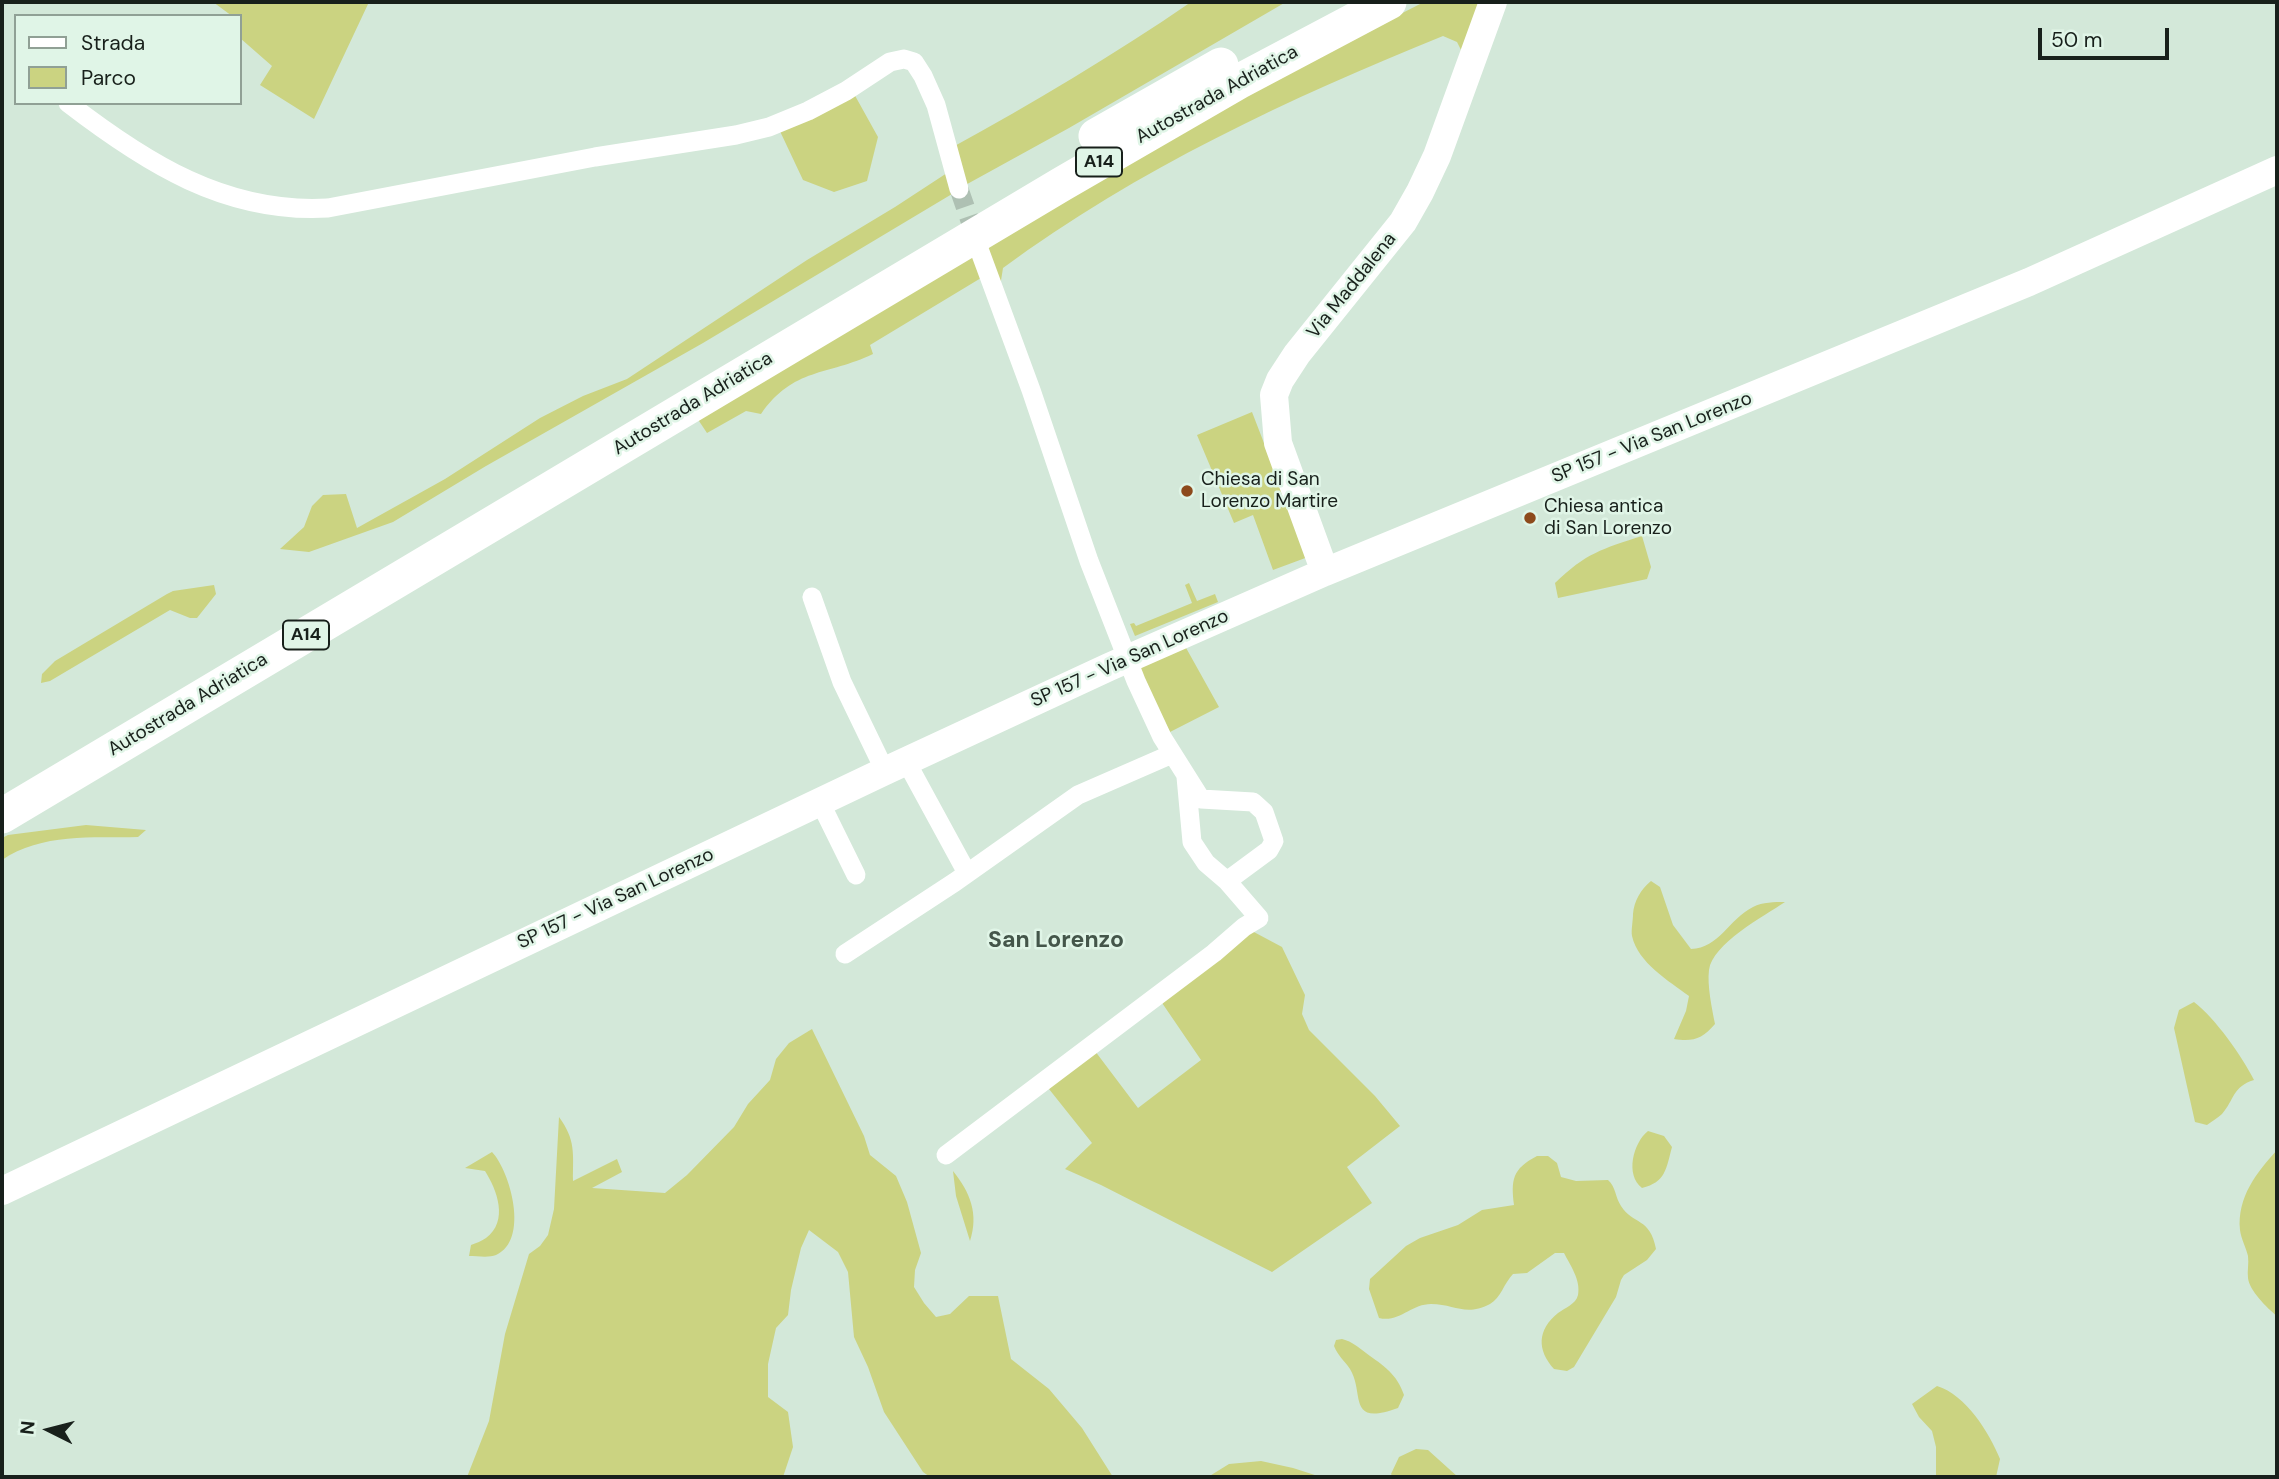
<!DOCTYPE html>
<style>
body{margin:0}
#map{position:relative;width:2279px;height:1479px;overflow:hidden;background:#d3e8d9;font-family:"DM Sans",sans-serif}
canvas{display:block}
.frame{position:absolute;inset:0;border:4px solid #18201b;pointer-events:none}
.legend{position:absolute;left:14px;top:14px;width:228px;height:91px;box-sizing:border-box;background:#e0f5e7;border:2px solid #90a095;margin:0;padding:9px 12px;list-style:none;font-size:21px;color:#18201b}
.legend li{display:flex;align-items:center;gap:14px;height:35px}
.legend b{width:35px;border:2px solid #90a095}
.north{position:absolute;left:14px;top:1395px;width:70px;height:70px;-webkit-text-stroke:5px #e0f5e7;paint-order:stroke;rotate:276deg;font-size:19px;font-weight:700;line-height:28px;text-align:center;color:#18201b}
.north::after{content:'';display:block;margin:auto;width:24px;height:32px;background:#18201b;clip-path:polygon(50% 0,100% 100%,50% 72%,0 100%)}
.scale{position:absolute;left:2038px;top:28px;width:131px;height:32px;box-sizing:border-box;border:4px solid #18201b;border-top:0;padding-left:9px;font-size:21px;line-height:24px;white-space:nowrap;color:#18201b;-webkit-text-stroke:5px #e0f5e7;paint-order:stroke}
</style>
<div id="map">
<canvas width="2279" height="1479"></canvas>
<div class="frame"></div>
<ul class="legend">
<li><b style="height:9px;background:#fff"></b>Strada</li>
<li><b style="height:19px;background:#cbd381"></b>Parco</li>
</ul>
<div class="north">N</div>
<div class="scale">50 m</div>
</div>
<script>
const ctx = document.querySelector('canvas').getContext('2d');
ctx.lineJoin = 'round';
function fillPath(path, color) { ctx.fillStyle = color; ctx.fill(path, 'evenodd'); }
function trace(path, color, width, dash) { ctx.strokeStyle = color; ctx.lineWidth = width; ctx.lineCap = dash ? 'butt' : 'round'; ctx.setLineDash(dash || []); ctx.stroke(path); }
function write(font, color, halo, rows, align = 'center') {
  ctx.font = font + ' "DM Sans",sans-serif'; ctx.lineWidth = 5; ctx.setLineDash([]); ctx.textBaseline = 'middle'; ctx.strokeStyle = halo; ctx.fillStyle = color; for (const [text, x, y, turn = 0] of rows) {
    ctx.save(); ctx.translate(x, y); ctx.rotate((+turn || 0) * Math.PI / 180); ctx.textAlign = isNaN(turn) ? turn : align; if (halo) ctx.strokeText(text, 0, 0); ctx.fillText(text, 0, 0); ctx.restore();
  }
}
const green = new Path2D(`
 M 213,2 L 369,2 L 314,119 L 260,85 L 272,66 L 240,38 L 240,16 L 232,16 Z
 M 1191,2 L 1286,2 L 1069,128 L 960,188 L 951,148 C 1033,103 1114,55 1191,2 Z
 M 1424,2 L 1487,2 L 1458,64 L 1461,50 L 1457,42 L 1443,36 C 1290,98 1137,169 1003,268 L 1000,287 L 985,246 C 1129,161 1274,77 1424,2 Z
 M 853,92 L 878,137 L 867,181 L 834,192 L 803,180 L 778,127 Z
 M 947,173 L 952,194 L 703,343 L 486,466 L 393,522 L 309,552 L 280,549 L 304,527 L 312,506 L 323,495 L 346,494 L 357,528 L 445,479 L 540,418 L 583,396 L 627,379 L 807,260 L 895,207 Z
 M 972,252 L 981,278 L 870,345 L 873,354 C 827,376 794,367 761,414 L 746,411 L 707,433 L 695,415 Z
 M 1252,412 L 1308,557 L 1273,570 L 1253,515 L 1234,523 L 1197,435 Z
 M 1642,536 L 1651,567 L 1647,579 L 1558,598 L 1555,583 C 1586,553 1602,549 1642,536 Z
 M 1189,583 L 1197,601 L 1215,594 L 1218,602 L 1135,636 L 1130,624 L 1134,623 L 1136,626 L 1192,603 L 1185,585 Z
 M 214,585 L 216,594 L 197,618 L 190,618 L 170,610 L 50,681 L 41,683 L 42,674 L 55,661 L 167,594 L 173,591 Z
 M 1185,646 L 1219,707 L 1170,732 L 1135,669 Z
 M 86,825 L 146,830 L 138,837 C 93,838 41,833 2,860 L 2,838 L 8,835 Z
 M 1651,881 L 1660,887 L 1673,925 L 1691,949 C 1719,948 1729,919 1753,907 C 1763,902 1774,902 1785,902 C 1764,916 1712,944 1709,970 C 1707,985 1712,1009 1715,1024 C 1702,1039 1693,1042 1674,1039 L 1686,1011 L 1689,996 C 1669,981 1638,963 1632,936 C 1631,930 1633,921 1633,914 C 1634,901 1641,889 1651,881 Z
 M 1252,931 L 1282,947 L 1305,995 L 1302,1014 L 1309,1030 L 1375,1096 L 1400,1126 L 1347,1167 L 1372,1203 L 1272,1272 L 1101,1185 L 1065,1169 L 1092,1143 L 1045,1084 L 1095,1051 L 1138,1108 L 1201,1060 L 1158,997 Z
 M 2194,1002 C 2215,1018 2242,1056 2254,1080 C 2232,1087 2235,1099 2222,1114 C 2218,1118 2212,1121 2207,1125 L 2195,1122 L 2174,1028 L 2179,1010 Z
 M 812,1029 L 864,1136 L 870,1155 L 896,1176 L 907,1202 L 921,1253 L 915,1270 L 914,1287 L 924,1303 L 936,1317 L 950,1314 L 969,1296 L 998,1296 L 1011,1359 L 1049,1389 L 1082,1428 L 1113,1477 L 930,1477 L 923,1472 L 884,1412 L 868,1367 L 854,1337 L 848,1272 L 838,1252 L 809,1230 L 801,1248 L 791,1290 L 788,1315 L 776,1328 L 768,1364 L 768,1397 L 788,1412 L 793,1447 L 783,1477 L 467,1477 L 489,1421 L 505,1334 L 529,1254 L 540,1246 L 548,1235 L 554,1209 L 559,1117 C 576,1140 573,1154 573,1181 L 617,1159 L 622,1172 L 592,1188 L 665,1193 L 687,1175 L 734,1127 L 748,1104 L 770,1080 L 776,1059 L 789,1043 Z
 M 1648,1131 L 1664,1136 L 1672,1147 C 1666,1169 1666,1182 1642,1188 C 1625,1175 1633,1143 1648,1131 Z
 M 2277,1150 L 2277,1316 C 2267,1308 2249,1290 2248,1278 C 2247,1271 2249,1264 2248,1256 C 2246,1247 2241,1239 2240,1230 C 2237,1197 2257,1172 2277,1150 Z
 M 492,1152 C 510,1171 530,1240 496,1255 C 489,1258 477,1256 469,1256 L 471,1245 C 476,1243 482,1241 486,1238 C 509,1221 497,1190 485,1171 L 465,1168 Z
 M 1537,1156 L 1548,1156 L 1557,1163 L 1561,1177 L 1576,1181 L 1608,1180 C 1616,1187 1615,1197 1621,1206 C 1633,1225 1650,1217 1656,1249 L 1647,1260 L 1624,1275 L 1621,1280 L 1616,1297 L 1574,1367 L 1567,1371 L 1554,1369 C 1537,1350 1537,1330 1558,1313 C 1565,1308 1576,1304 1578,1295 C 1581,1280 1570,1265 1564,1253 L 1555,1253 L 1527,1273 L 1513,1274 C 1504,1283 1501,1298 1490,1304 C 1465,1317 1455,1304 1431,1304 C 1411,1304 1399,1323 1379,1318 L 1369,1289 L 1370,1279 L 1406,1246 L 1420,1238 L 1458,1225 L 1482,1210 L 1514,1205 C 1511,1180 1512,1169 1537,1156 Z
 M 953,1171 C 970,1192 979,1214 970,1241 L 956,1196 Z
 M 1342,1339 C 1353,1342 1358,1347 1366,1353 C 1384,1366 1397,1374 1404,1395 L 1398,1408 C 1346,1427 1365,1393 1350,1369 C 1344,1360 1338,1356 1334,1346 L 1336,1340 Z
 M 1937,1386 C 1966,1395 1989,1432 2000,1459 L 1996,1477 L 1936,1477 L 1936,1447 L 1932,1431 L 1919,1417 L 1912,1404 Z
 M 1416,1449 L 1428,1450 L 1458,1477 L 1393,1477 L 1391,1474 L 1399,1457 Z
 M 1261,1461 L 1293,1468 L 1321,1477 L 1208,1477 L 1229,1464 Z`);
const streetTunnel = new Path2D(`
 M 959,189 L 977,241`);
const street = new Path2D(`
 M 68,103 C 146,163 226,214 328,208 L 595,157 L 736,135 L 769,127 L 808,111 L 846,91 L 890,62 L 904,59 L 914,62 L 923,76 L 936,105 L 959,189
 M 979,249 L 1031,390 L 1089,561 L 1136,681 L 1162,737 L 1201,799 L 1253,802 L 1264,812 L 1274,841 L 1269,850 L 1227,881
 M 812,597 L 842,682 L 885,771
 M 906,761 L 967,873
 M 820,802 L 856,875
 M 845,954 L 955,882 L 1078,795 L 1172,754
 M 946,1155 L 1214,953 L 1244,927 L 1259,918 L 1227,881 L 1206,863 L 1192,842 L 1186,777`);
const secondary = new Path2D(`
 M 1325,572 L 1278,443 L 1274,395 L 1280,380 L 1297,354 L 1403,222 L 1420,192 L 1437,156 L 1493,2
 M 2,1191 L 885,771 L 1109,667 L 1325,572 L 2029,282 L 2277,170`);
const highway = new Path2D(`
 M 1096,136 L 1221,65
 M 2,816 L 1062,184 L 1238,82 L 1389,2`);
const markers = [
 [1187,491,7,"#8d4a1c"],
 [1530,518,7,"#8d4a1c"]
];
const shields = [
 [1099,162,46],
 [306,635,46]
];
const shieldNames = [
 ["A14",1099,162],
 ["A14",306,635]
];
const streetNames = [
 ["Autostrada Adriatica",1217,95,-29],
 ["Via Maddalena",1352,286,-51],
 ["Autostrada Adriatica",693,404,-31],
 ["SP 157 - Via San Lorenzo",1652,438,-22],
 ["SP 157 - Via San Lorenzo",1130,659,-24],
 ["Autostrada Adriatica",188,705,-31],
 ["SP 157 - Via San Lorenzo",616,899,-25]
];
const poiNames = [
 ["Chiesa di San",1201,480],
 ["Lorenzo Martire",1201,502],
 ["Chiesa antica",1544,507],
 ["di San Lorenzo",1544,529]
];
const quarterNames = [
 ["San Lorenzo",1056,941]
];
fillPath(green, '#cbd381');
trace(streetTunnel, '#aec0b3', 19, [19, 10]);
trace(street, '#fff', 19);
trace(secondary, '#fff', 28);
trace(highway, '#fff', 35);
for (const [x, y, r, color] of markers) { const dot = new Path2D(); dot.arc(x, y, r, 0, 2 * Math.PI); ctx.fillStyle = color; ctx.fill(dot); trace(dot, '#e0f5e7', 2.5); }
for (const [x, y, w] of shields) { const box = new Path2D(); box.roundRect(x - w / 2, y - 14.5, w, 29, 5); ctx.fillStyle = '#e0f5e7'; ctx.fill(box); trace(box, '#18201b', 2); }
write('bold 18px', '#18201b', null, shieldNames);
write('19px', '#18201b', '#e0f5e7', streetNames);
write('19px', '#18201b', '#e0f5e7', poiNames, 'left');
write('bold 23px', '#44564a', '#e0f5e7', quarterNames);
</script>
